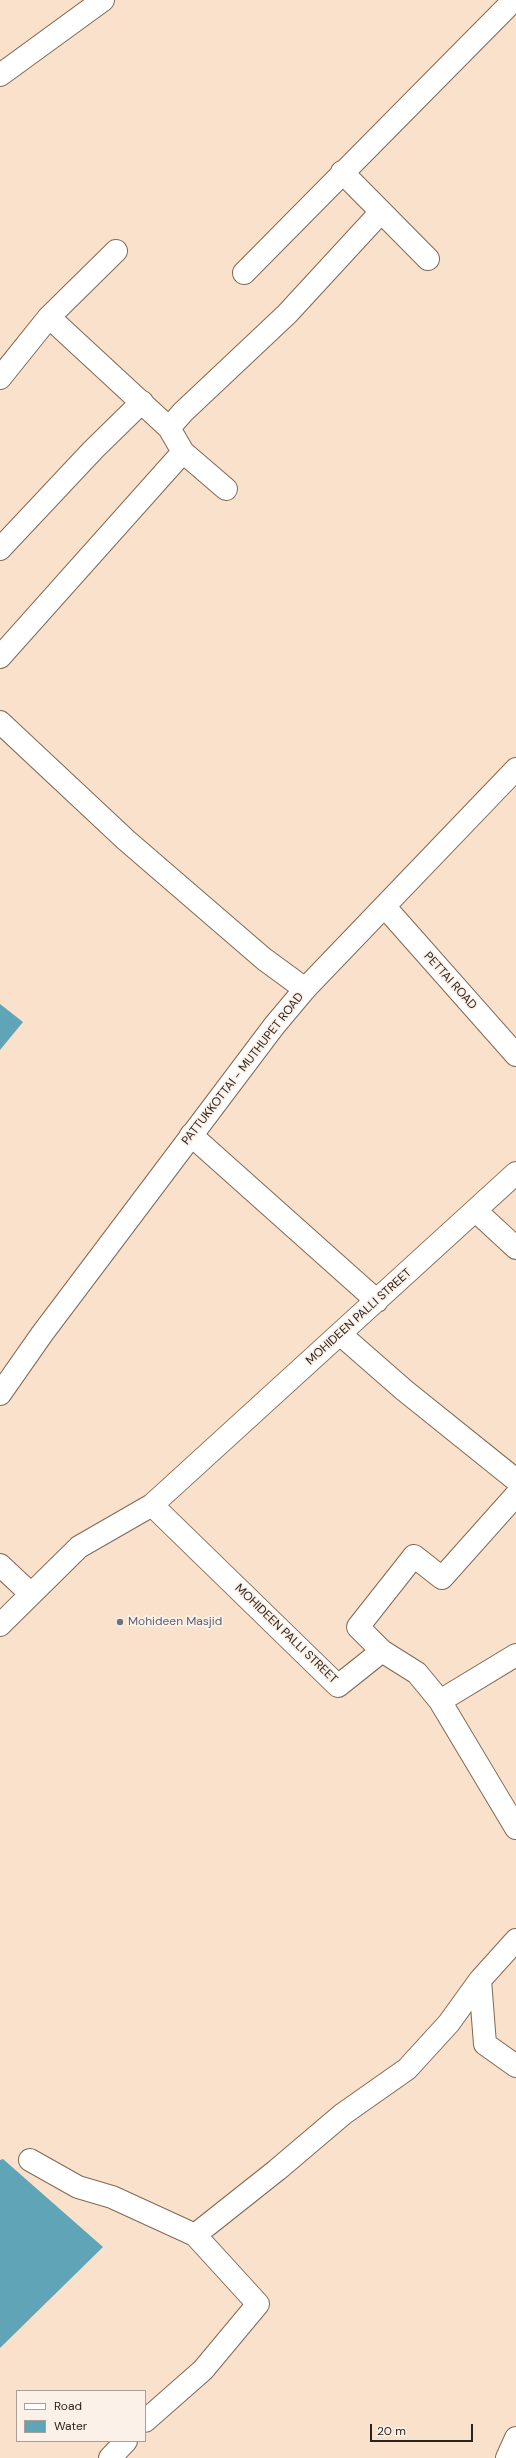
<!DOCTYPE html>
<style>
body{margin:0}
#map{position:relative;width:516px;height:2458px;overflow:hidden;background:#fae1cb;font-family:"DM Sans",sans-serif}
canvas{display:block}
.legend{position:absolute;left:16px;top:2390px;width:130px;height:52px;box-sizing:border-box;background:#fcf1e9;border:1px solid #a99f97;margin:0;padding:5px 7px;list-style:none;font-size:12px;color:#2c231b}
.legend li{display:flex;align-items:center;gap:8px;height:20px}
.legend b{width:20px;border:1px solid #a99f97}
.scale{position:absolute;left:370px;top:2424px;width:103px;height:18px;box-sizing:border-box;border:2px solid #2c231b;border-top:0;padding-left:5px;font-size:12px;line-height:14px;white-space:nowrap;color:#2c231b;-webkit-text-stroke:3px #fcf1e9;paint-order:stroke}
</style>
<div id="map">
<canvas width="516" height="2458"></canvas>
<ul class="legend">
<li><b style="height:5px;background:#fff"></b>Road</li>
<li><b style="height:11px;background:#60a4b7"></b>Water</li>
</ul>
<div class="scale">20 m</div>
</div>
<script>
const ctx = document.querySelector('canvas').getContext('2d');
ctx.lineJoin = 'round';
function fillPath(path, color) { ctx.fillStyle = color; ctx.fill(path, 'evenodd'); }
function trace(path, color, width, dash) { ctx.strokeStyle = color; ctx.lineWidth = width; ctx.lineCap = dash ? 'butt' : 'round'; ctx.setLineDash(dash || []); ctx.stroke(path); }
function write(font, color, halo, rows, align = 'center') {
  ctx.font = font + ' "DM Sans",sans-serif'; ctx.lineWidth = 3.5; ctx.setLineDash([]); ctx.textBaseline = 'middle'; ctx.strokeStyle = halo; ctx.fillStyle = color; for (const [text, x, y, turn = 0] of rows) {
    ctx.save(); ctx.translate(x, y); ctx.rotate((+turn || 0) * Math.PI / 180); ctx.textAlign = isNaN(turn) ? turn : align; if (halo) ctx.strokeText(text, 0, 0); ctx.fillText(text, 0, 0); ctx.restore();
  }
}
const water = new Path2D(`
 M 0,1004 L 23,1022 L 0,1050 Z
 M 3,2159 L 103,2247 L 0,2348 L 0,2160 Z`);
const street = new Path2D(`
 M 0,75 L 103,0
 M 342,172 L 428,259
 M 244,273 L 514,0
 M 49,317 L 169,428 L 183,452 L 226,489
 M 0,378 L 49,317 L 116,251
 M 169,428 L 183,412 L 287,314 L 381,212
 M 0,549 L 93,450 L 142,402
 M 0,657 L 183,452
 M 0,722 L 126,840 L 264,959 L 305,989
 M 385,907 L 516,1055
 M 191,1135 L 377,1301
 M 476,1211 L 516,1248
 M 340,1334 L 404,1390 L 516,1480
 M 152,1505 L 338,1686 L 382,1651 L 417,1673 L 440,1701 L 516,1828
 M 0,1565 L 31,1594
 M 0,1625 L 79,1547 L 152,1505 L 516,1173
 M 382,1651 L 358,1627 L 414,1556 L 442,1578 L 516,1495
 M 440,1701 L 516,1655
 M 480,1980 L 485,2044 L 516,2066
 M 30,2160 L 78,2187 L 112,2197 L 195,2235 L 258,2304 L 203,2370 L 145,2421
 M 195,2235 L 277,2170 L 343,2114 L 407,2069 L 449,2023 L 480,1980 L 516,1940
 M 110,2458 L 126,2441
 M 507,2458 L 516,2438`);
const secondary = new Path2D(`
 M 0,1394 L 42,1334 L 274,1026 L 305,989 L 516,769`);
const markers = [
 [120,1622,4,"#6b7280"]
];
const streetNames = [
 ["PETTAI ROAD",450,981,48],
 ["PATTUKKOTTAI - MUTHUPET ROAD",243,1069,-52],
 ["MOHIDEEN PALLI STREET",359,1317,-42],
 ["MOHIDEEN PALLI STREET",286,1634,44]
];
const worshipNames = [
 ["Mohideen Masjid",128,1622]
];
fillPath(water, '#60a4b7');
trace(street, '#7f6956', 24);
trace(secondary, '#7f6956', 24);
trace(street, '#fff', 22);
trace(secondary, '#fff', 22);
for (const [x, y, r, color] of markers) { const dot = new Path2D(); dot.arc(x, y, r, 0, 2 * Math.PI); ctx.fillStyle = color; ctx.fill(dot); trace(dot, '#fcf1e9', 1.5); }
write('12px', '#2c231b', '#fcf1e9', streetNames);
write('12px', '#5b616d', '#fcf1e9', worshipNames, 'left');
</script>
